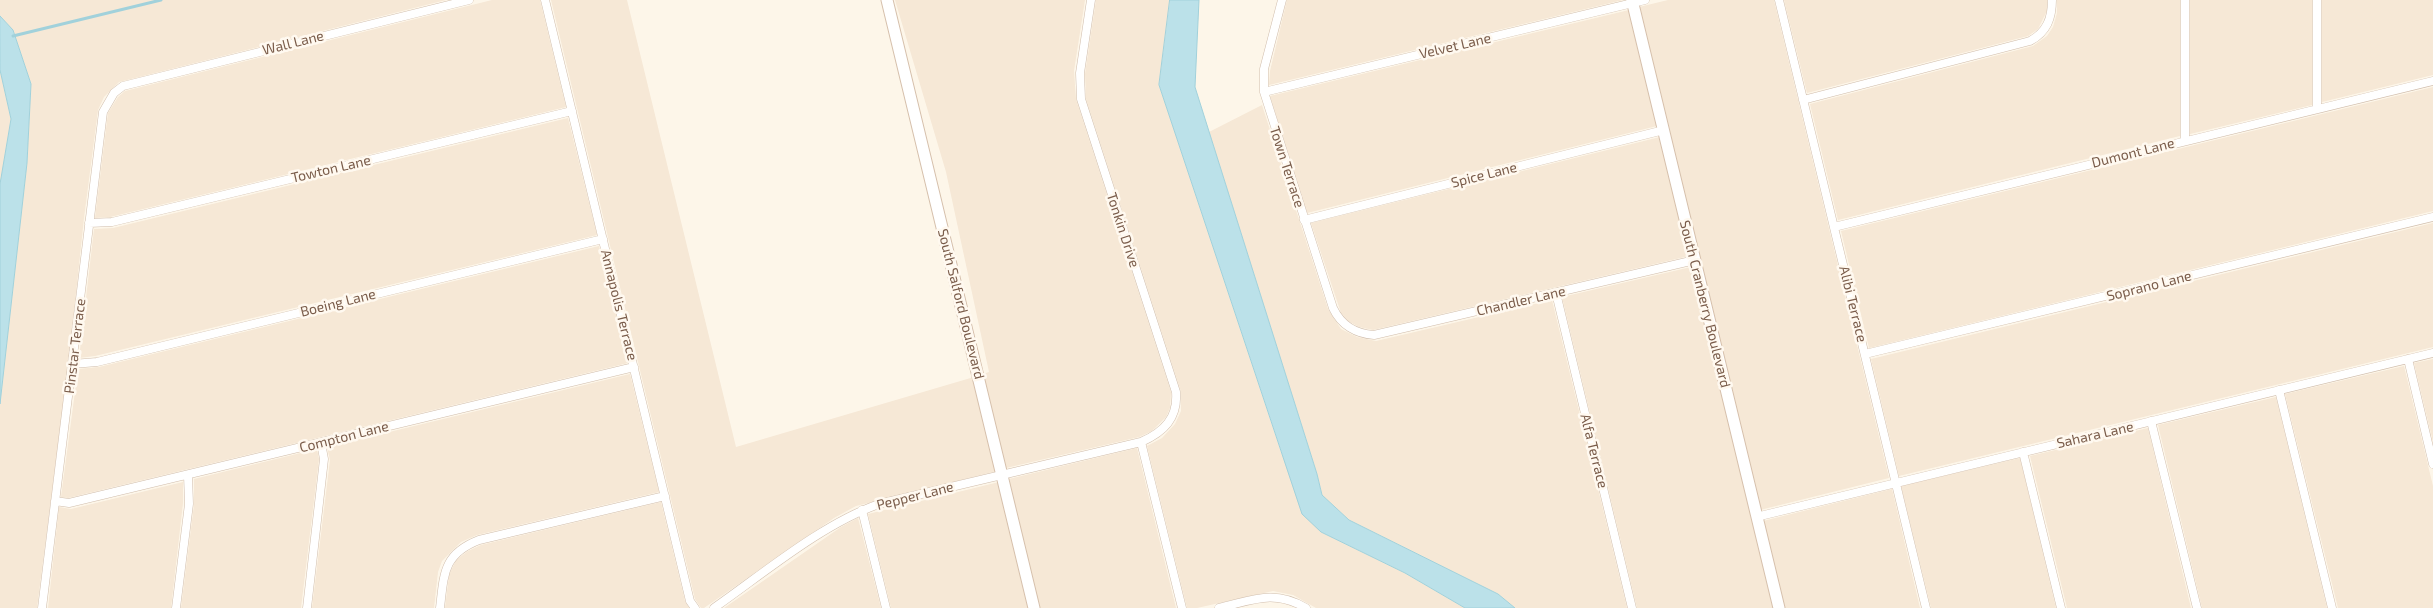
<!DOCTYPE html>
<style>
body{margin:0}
canvas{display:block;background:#fdf6e9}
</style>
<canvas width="2433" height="608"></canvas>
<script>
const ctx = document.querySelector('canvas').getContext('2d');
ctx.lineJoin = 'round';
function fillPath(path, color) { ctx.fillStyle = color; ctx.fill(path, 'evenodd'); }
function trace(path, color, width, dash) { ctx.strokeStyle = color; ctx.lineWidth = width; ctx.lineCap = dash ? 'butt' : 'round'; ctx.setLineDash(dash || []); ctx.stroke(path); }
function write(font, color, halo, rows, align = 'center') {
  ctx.font = font + ' "Exo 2",sans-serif'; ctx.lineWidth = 5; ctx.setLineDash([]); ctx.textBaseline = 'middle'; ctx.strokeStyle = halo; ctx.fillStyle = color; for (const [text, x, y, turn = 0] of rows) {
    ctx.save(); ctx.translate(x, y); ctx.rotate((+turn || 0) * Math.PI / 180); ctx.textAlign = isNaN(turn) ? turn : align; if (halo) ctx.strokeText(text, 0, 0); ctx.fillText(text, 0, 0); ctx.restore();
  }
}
const residential = new Path2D(`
 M 0,0 L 446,0 L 119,82 L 104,97 L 98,110 L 84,218 L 69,359 L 37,608 L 0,608 L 0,404 L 27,163 L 31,84 L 13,30 L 0,16 Z
 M 492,0 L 540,0 L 566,107 L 110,217 L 95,218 L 108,113 L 118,97 L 125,91 Z
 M 551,0 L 627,0 L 736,447 L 974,377 L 997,471 L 856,506 L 834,518 L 704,608 L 701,608 L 695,599 Z
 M 895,0 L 1085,0 L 1074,71 L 1076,99 L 1171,392 L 1170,408 L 1166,417 L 1152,431 L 1139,437 L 1006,468 L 983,374 L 989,372 L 946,172 Z
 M 1096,0 L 1170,0 L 1159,85 L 1281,452 L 1321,532 L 1405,573 L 1465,608 L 1316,608 L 1293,595 L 1273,591 L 1197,608 L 1187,608 L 1147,446 L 1162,438 L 1175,424 L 1181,411 L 1181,392 L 1086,99 L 1085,74 Z
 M 1287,0 L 1623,0 L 1269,85 L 1270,71 Z
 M 1668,0 L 1774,0 L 1889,478 L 1760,510 L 1639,7 Z
 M 1784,0 L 2047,0 L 2047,11 L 2038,29 L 2028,36 L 1807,93 Z
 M 2057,0 L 2180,0 L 2180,136 L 1838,220 L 1810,104 L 2033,46 L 2047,36 L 2053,27 L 2057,13 Z
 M 2190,0 L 2312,0 L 2312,105 L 2190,134 Z
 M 2322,0 L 2433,0 L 2433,75 L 2322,102 Z
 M 1629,10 L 1657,126 L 1307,213 L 1270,96 Z
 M 0,70 L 11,119 L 0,184 Z
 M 2433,87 L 2433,211 L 1869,348 L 1841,231 Z
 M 1262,105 L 1328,309 L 1341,329 L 1357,337 L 1376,341 L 1552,300 L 1627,608 L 1515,608 L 1498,594 L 1349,520 L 1322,495 L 1317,474 L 1209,132 Z
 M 568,118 L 597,235 L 95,356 L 79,358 L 94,229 L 113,228 Z
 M 1660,137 L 1689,256 L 1373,330 L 1359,327 L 1348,321 L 1341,313 L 1311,223 Z
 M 2433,223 L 2433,347 L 1899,476 L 1871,359 Z
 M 599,246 L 628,363 L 68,498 L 61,497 L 78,369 L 99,367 Z
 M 1691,267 L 1750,513 L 1773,608 L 1637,608 L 1562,297 Z
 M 2433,359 L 2433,442 L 2414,363 Z
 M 2404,366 L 2433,486 L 2433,608 L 2338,608 L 2285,394 Z
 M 630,374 L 659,492 L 477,535 L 461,542 L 442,561 L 438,572 L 434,608 L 312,608 L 330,460 L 327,447 Z
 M 2276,397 L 2327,608 L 2202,608 L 2158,425 Z
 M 2148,428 L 2191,608 L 2067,608 L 2030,456 Z
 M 1137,448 L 1176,608 L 1040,608 L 1009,479 Z
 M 317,449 L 319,459 L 301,608 L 181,608 L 194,505 L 194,479 Z
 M 2020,458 L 2056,608 L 1931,608 L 1901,486 Z
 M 183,482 L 183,503 L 171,608 L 48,608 L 59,507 L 71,509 Z
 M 999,482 L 1029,608 L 891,608 L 868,514 Z
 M 1892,489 L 1920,608 L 1784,608 L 1763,521 Z
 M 661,502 L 685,601 L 689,608 L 445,608 L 449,575 L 456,560 L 468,551 L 481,545 Z
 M 858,518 L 881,608 L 724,608 L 841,527 Z`);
const water = new Path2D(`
 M 1170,0 L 1199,0 L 1195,87 L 1317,474 L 1322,495 L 1349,520 L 1498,594 L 1515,608 L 1465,608 L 1405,573 L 1321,532 L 1302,514 L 1159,85 Z
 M 0,16 L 13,30 L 31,84 L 27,163 L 0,404 L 0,184 L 11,119 L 0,70 Z`);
const stream = new Path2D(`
 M 13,36 L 161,0`);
const street = new Path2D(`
 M 545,0 L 690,601 L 695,608
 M 1282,0 L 1264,69 L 1264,92 L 1333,308 C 1341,325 1356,334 1374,335 L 1695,260
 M 1779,0 L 1926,608
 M 2185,0 L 2185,140
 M 2317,0 L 2317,109
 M 1264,92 L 1645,0
 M 1803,100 L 2030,41 C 2047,32 2052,18 2052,0
 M 1304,220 L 1664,130
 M 89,223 L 112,222 L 572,111
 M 1834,227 L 2433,81
 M 1556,293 L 1632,608
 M 1865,354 L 2433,217
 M 2408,359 L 2433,464
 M 73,364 L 97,362 L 603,239
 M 2279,390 L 2332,608
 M 2151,421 L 2197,608
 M 1141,442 L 1182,608
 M 2023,452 L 2061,608
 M 55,501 L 69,503 L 634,367
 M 862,510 L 886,608
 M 1756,517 L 2433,353
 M 42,608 L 103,112 L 114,93 L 123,86 L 469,0
 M 176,608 L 189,504 L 188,475
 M 307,608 L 324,459 L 321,443
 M 440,608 C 444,574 443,554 479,540 L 665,496
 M 714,608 C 764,573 822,524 879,504 L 1141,442 C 1164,432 1178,418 1176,392 L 1081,99 L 1080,73 L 1091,0
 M 1219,608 C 1253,600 1274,589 1306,608`);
const secondary = new Path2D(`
 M 887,0 L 1034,608
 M 1632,0 L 1779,608`);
const streetNames = [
 ["Wall Lane",293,43,-14],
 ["Velvet Lane",1455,46,-13],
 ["Dumont Lane",2133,153,-14],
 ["Town Terrace",1287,167,72],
 ["Towton Lane",331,169,-13],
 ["Spice Lane",1484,175,-14],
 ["Tonkin Drive",1123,230,72],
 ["Soprano Lane",2149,286,-14],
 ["Chandler Lane",1521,301,-13],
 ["Boeing Lane",338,303,-14],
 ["South Salford Boulevard",961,304,76],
 ["South Cranberry Boulevard",1705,304,76],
 ["Alibi Terrace",1853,304,76],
 ["Annapolis Terrace",619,305,76],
 ["Pinstar Terrace",75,346,-83],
 ["Sahara Lane",2095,435,-13],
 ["Compton Lane",344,437,-14],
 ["Alfa Terrace",1594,451,76],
 ["Pepper Lane",915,496,-14]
];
fillPath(residential, '#f6e8d6');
fillPath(water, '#bbe1e9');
trace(water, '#a1d1db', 1);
trace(stream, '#a1d1db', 3);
trace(street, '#d1bead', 9);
trace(secondary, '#d6c0ac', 13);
trace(street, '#fff', 8);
trace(secondary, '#fff', 11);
write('14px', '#7a5c4a', '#fff9f0', streetNames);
</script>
